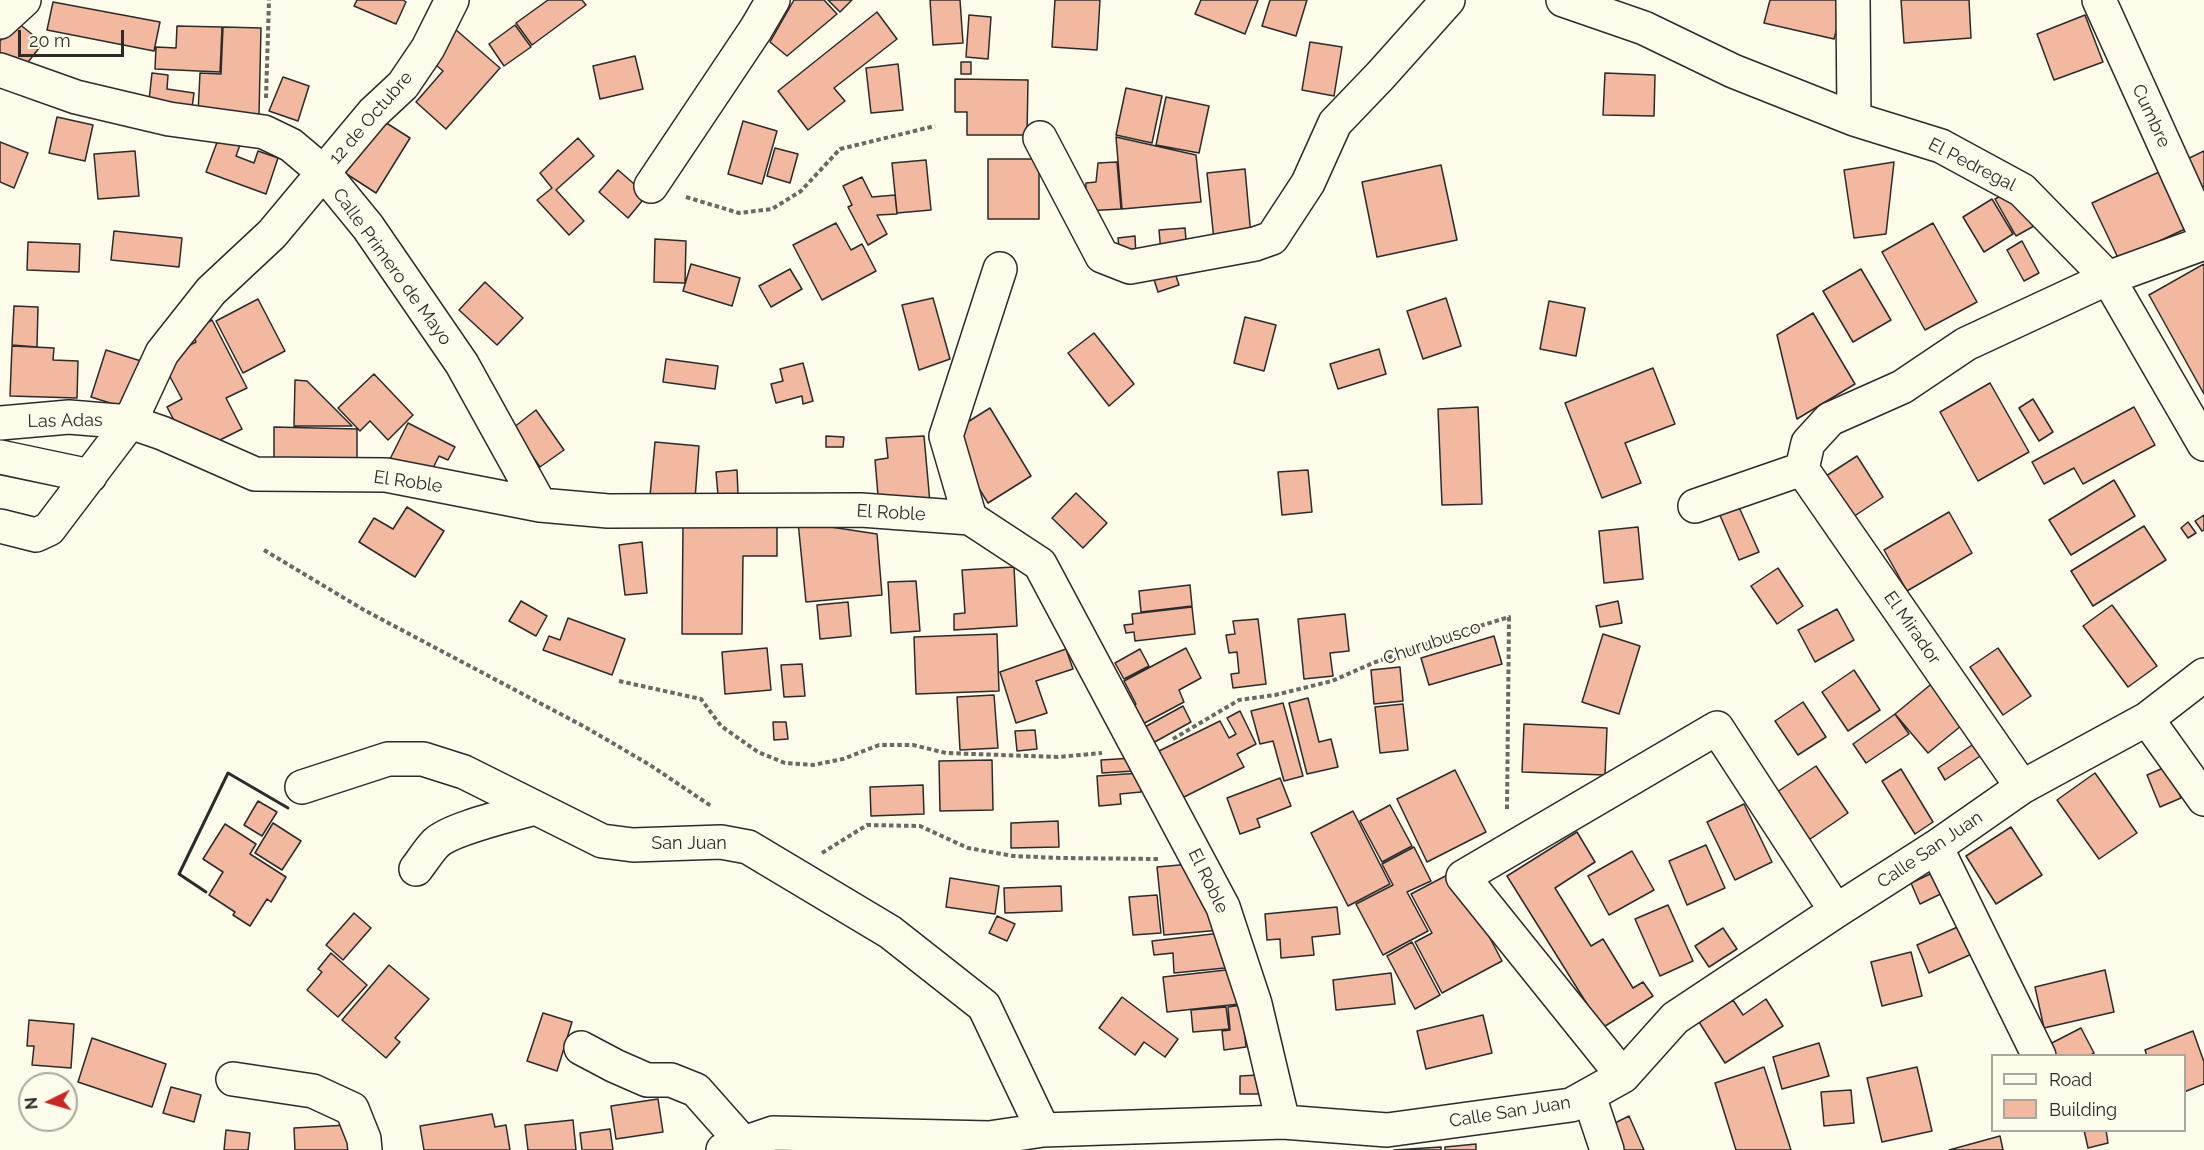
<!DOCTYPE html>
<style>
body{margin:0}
#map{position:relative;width:2204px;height:1150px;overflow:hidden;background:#fdfbea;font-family:Raleway,sans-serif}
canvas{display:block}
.legend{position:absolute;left:1991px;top:1054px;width:195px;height:78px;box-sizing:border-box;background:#fdfbea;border:2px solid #a9a89e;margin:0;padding:8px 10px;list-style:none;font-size:18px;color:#2b2b2b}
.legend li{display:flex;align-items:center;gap:12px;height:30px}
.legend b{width:30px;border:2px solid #a9a89e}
.north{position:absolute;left:18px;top:1072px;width:60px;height:60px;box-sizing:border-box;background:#fdfbea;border:2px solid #a9a89e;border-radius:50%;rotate:265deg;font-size:16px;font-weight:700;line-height:24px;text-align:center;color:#2b2b2b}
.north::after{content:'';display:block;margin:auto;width:21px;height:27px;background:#c62828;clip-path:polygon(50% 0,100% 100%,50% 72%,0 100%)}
.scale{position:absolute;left:18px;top:30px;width:106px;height:27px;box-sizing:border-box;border:3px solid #2b2b2b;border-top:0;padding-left:8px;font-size:18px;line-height:21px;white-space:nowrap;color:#2b2b2b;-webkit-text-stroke:4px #fdfbea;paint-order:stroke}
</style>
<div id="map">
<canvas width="2204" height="1150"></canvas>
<ul class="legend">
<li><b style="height:8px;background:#fdfbea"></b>Road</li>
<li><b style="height:16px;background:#f2b8a0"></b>Building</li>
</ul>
<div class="north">N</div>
<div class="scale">20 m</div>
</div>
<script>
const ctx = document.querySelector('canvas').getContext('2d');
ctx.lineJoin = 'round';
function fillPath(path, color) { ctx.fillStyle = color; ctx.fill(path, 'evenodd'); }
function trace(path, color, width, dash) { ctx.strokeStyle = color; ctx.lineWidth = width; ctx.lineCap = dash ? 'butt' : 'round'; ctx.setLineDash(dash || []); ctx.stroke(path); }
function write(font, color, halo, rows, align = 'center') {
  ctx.font = font + ' Raleway,sans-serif'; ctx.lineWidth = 4.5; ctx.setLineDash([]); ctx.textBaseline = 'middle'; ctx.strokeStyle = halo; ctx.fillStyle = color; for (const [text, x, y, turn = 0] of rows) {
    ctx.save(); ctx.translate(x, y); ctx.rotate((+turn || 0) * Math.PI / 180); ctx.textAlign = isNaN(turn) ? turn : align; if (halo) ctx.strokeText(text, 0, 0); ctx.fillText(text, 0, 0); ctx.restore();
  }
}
const building = new Path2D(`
 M 357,0 L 403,0 L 406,2 L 396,24 L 354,6 Z
 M 548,0 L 582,0 L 586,5 L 532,45 L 516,23 Z
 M 794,0 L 824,0 L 837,14 L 787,56 L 770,42 Z
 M 828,0 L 852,0 L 840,12 Z
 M 930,0 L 960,0 L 963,43 L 933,45 Z
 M 1055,0 L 1100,0 L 1097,50 L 1052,47 Z
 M 1201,0 L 1258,0 L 1245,34 L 1195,14 Z
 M 1270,0 L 1307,0 L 1296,36 L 1262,26 Z
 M 1770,0 L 1844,0 L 1834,39 L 1764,23 Z
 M 1901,0 L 1969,0 L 1971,38 L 1904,43 Z
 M 53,2 L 160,22 L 154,51 L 47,30 Z
 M 877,12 L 897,39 L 834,88 L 845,101 L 808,130 L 778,91 Z
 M 969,15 L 991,17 L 988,59 L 966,57 Z
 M 2085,15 L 2103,62 L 2054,80 L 2037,34 Z
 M 18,23 L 43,43 L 25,66 L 0,57 L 0,41 Z
 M 515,25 L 531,47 L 504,66 L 489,44 Z
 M 177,26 L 222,27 L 220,72 L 155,69 L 156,47 L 176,48 Z
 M 223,27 L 261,28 L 259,114 L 198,113 L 200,73 L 221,74 Z
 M 455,29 L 500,68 L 446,129 L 416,102 L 443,71 L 429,59 Z
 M 1310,42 L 1342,47 L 1334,96 L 1302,90 Z
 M 635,56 L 643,89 L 600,99 L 593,66 Z
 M 961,62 L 971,62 L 971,74 L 961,74 Z
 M 898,64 L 903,110 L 871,113 L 866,68 Z
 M 152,73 L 168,75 L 167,89 L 194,93 L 191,115 L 148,109 Z
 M 1605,73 L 1655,75 L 1654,116 L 1603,115 Z
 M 283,77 L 309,86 L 298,121 L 269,111 Z
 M 955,79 L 1028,80 L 1027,135 L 967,135 L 967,112 L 955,112 Z
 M 1126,88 L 1162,96 L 1152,143 L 1116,135 Z
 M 1166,97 L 1209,106 L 1199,153 L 1156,145 Z
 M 57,117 L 93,125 L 85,161 L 49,153 Z
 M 377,117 L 410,138 L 376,193 L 342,171 Z
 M 743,121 L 777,131 L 762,184 L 728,174 Z
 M 219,137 L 240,145 L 236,156 L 254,163 L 258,151 L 278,158 L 266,194 L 206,172 Z
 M 1116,137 L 1196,155 L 1201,202 L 1122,209 Z
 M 578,138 L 594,156 L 556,190 L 584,221 L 569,235 L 537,200 L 552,188 L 540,173 Z
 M 0,142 L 28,153 L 14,188 L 0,182 Z
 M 775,148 L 798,154 L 790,183 L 767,176 Z
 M 135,151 L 139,196 L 98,199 L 94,154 Z
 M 2204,151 L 2204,210 L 2175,165 Z
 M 988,159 L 1039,159 L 1039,219 L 988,219 Z
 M 926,160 L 931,210 L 897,213 L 892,163 Z
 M 1117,162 L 1121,209 L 1085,211 L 1086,183 L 1096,182 L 1098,163 Z
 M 1894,162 L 1886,234 L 1854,238 L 1844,170 Z
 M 1441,165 L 1457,240 L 1377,257 L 1362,182 Z
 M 1245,169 L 1251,236 L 1214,240 L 1207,173 Z
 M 618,170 L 647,195 L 628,218 L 599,192 Z
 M 2159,172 L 2185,229 L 2119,260 L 2092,203 Z
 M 862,177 L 872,197 L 895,195 L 897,214 L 877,215 L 887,234 L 868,245 L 848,207 L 852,205 L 843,186 Z
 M 2014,189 L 2034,226 L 2016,236 L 1995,199 Z
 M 1992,199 L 2013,234 L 1984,252 L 1963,217 Z
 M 836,223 L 851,250 L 862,244 L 876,271 L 822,300 L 793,245 Z
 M 1933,223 L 1977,302 L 1925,330 L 1882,252 Z
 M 1185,228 L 1187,252 L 1161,254 L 1159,230 Z
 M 114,231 L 182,238 L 179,267 L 111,260 Z
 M 1135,236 L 1136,256 L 1120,257 L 1118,238 Z
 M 655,239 L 686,241 L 685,283 L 654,282 Z
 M 2022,241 L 2039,273 L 2024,281 L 2007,250 Z
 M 28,242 L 80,244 L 79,272 L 27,270 Z
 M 691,264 L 740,278 L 732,306 L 683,291 Z
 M 1172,264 L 1179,285 L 1158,292 L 1151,270 Z
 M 2204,264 L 2204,394 L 2149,295 Z
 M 790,269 L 802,289 L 771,307 L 759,286 Z
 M 1861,269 L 1891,320 L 1853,342 L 1823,291 Z
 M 485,282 L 523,318 L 497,345 L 459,310 Z
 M 933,298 L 950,359 L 919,370 L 902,305 Z
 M 1446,298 L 1461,346 L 1423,359 L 1407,311 Z
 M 258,299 L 285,351 L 243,373 L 216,321 Z
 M 1549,301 L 1585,308 L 1576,356 L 1540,349 Z
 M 14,306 L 38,307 L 37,347 L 12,345 Z
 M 1813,313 L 1855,384 L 1797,419 L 1777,335 Z
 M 1245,317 L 1276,325 L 1264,371 L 1234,363 Z
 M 212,320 L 247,388 L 226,398 L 242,429 L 212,444 L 178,428 L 167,407 L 182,399 L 161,360 L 196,342 L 191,331 Z
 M 1094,333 L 1134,384 L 1109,406 L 1068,353 Z
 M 12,346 L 54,348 L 53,360 L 78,361 L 77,398 L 10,396 Z
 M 1379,349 L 1386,374 L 1338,389 L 1330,364 Z
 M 106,350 L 141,361 L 126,408 L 91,397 Z
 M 666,359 L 718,366 L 715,389 L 663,382 Z
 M 803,363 L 813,401 L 803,404 L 802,396 L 776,403 L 771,384 L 783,381 L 780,369 Z
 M 1653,368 L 1675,424 L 1625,443 L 1641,483 L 1602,498 L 1565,403 Z
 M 374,374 L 413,415 L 388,440 L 370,421 L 360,431 L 338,408 Z
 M 295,380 L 307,381 L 352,426 L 294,426 Z
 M 1990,383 L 2029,452 L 1978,481 L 1940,412 Z
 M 2033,399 L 2053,432 L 2039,441 L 2019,408 Z
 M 1478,407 L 1482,504 L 1442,505 L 1438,409 Z
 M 2134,407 L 2155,445 L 2083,484 L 2074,468 L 2044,484 L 2032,462 Z
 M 990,408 L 1031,476 L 988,503 L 962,461 L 950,433 Z
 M 536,410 L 564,450 L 540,467 L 513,428 Z
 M 408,423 L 455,447 L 448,460 L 439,456 L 427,480 L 389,461 Z
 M 274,427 L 357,429 L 357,461 L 274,459 Z
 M 826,436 L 844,437 L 843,447 L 826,447 Z
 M 924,436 L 930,503 L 879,507 L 875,460 L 888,458 L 886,438 Z
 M 655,442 L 699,446 L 695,499 L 650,496 Z
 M 1857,456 L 1883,497 L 1853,517 L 1826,476 Z
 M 737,470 L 738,494 L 718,495 L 716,472 Z
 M 1308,470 L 1312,512 L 1282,515 L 1278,472 Z
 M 2114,480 L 2135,516 L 2071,555 L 2049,520 Z
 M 1076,493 L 1107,523 L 1083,548 L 1052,518 Z
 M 1738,505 L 1759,552 L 1739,560 L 1719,513 Z
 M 407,507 L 444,531 L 415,577 L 359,542 L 374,518 L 393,529 Z
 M 1949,512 L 1972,553 L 1907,591 L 1884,550 Z
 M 2204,515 L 2204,530 L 2202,531 L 2195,521 Z
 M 798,522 L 877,534 L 882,595 L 806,602 Z
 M 2188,522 L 2196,533 L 2188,538 L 2181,528 Z
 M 683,523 L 777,523 L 777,556 L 743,556 L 742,634 L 682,634 Z
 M 2144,526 L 2166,560 L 2093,606 L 2071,571 Z
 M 1638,527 L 1643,579 L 1604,583 L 1599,531 Z
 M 642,542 L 647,593 L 625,595 L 619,545 Z
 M 1014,567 L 1017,626 L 954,630 L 954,614 L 965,613 L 962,570 Z
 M 1778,568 L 1803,606 L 1777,624 L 1751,586 Z
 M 916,581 L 920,631 L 891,633 L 888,582 Z
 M 1190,585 L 1192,606 L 1141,612 L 1139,591 Z
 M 521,601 L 547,616 L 536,636 L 509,621 Z
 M 1618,601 L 1622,623 L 1600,627 L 1596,606 Z
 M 848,602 L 851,636 L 820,639 L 817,605 Z
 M 2112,605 L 2157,666 L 2128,687 L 2083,626 Z
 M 1192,607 L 1195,634 L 1135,641 L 1134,632 L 1126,633 L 1124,625 L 1133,624 L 1132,614 Z
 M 1837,609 L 1854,640 L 1815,662 L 1798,630 Z
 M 1345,614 L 1349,651 L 1330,653 L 1333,676 L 1304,679 L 1298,619 Z
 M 568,618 L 625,639 L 612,675 L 543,650 L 549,636 L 560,640 Z
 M 1258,619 L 1266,684 L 1233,688 L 1231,674 L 1239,673 L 1237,652 L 1229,653 L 1226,635 L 1235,634 L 1233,621 Z
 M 997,634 L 999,691 L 916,694 L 914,637 Z
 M 1603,634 L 1640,646 L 1619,714 L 1582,702 Z
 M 1494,636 L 1502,664 L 1429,685 L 1421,658 Z
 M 767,648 L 771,690 L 725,694 L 722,652 Z
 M 1186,648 L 1201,678 L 1179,690 L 1184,702 L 1139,726 L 1129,708 L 1136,704 L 1124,681 Z
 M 1998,648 L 2031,696 L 2003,715 L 1970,667 Z
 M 1066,649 L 1073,669 L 1036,681 L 1047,713 L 1016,723 L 1000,672 Z
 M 1140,649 L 1149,666 L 1124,679 L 1115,663 Z
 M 802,664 L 805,696 L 784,697 L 781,665 Z
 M 1400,667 L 1403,701 L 1374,704 L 1371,670 Z
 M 1854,670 L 1880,710 L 1848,731 L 1822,692 Z
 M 1935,681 L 1967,721 L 1928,753 L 1895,714 Z
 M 994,695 L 998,748 L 960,750 L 957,697 Z
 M 1308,698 L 1319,742 L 1331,739 L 1338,767 L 1307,774 L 1289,703 Z
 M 1803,702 L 1826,737 L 1798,755 L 1775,721 Z
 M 1283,703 L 1303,776 L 1284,781 L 1273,741 L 1260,744 L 1251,711 Z
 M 1403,704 L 1408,750 L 1380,753 L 1375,707 Z
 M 1183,706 L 1191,722 L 1151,744 L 1143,728 Z
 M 1240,711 L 1256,744 L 1237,754 L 1244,767 L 1180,799 L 1157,752 L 1220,721 L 1229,738 L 1236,734 L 1227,718 Z
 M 1895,714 L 1909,734 L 1866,763 L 1853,744 Z
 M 773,722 L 786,722 L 788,739 L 774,740 Z
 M 1524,724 L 1607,728 L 1605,775 L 1522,772 Z
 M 1035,730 L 1037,749 L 1017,751 L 1015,731 Z
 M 1984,737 L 1992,748 L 1945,780 L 1938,768 Z
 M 1133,758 L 1134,771 L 1102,773 L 1101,760 Z
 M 992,760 L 993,810 L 940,811 L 939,761 Z
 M 1816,766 L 1848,813 L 1803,844 L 1771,796 Z
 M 2168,766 L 2181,798 L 2160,807 L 2147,775 Z
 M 1901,769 L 1933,822 L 1915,834 L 1882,781 Z
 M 1455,770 L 1486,832 L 1427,862 L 1397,799 Z
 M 1140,773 L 1141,792 L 1120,794 L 1121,804 L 1099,806 L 1097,776 Z
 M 2095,773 L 2137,833 L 2099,859 L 2057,800 Z
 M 1280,778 L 1291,806 L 1257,819 L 1260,827 L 1240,834 L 1227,798 Z
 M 923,785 L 924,814 L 871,816 L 870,787 Z
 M 258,801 L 277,812 L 262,836 L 244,825 Z
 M 1744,804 L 1772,862 L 1735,880 L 1707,822 Z
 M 1390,805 L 1412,846 L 1382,862 L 1360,821 Z
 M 1353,811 L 1390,884 L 1348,906 L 1311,833 Z
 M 1058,821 L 1059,847 L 1011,848 L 1011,823 Z
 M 273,823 L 301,841 L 282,870 L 255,853 Z
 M 225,824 L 256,844 L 250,854 L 286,877 L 271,902 L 267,899 L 250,926 L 233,915 L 235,912 L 209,895 L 223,872 L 203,859 Z
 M 2011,827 L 2042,875 L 1996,904 L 1966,856 Z
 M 1577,832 L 1595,862 L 1555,888 L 1591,946 L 1603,939 L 1633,988 L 1643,982 L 1653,996 L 1602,1028 L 1507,876 Z
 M 1706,845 L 1725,888 L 1687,905 L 1669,861 Z
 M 1414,847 L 1431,881 L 1407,892 L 1428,931 L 1383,955 L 1356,904 L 1393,885 L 1382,864 Z
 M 1632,851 L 1654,890 L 1609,915 L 1588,876 Z
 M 1191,864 L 1221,930 L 1164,935 L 1157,867 Z
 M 1945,867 L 1955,887 L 1920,904 L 1911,883 Z
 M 1455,871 L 1502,961 L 1442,993 L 1415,942 L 1432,933 L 1411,894 Z
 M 950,878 L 999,886 L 995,914 L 946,907 Z
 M 1061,886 L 1062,911 L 1005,913 L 1004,888 Z
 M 1157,895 L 1161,933 L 1133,935 L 1129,897 Z
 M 1668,905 L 1693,961 L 1660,976 L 1635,919 Z
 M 1337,907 L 1340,934 L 1312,937 L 1314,955 L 1281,958 L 1280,939 L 1267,940 L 1265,914 Z
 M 354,913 L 371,928 L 343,960 L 326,945 Z
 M 997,916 L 1015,924 L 1007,941 L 989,933 Z
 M 1971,921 L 1983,949 L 1929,973 L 1917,945 Z
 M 1723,928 L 1737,949 L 1709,967 L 1695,946 Z
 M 1221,933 L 1225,968 L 1174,973 L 1173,953 L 1154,955 L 1152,941 Z
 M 1412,942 L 1440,995 L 1415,1009 L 1387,956 Z
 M 1911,952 L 1922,996 L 1882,1006 L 1871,962 Z
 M 331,953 L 367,985 L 338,1017 L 307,990 L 322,972 L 318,969 Z
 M 389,965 L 429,999 L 395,1038 L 400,1042 L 386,1058 L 342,1020 Z
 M 1235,969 L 1239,1004 L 1167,1012 L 1163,977 Z
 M 2105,970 L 2114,1012 L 2044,1028 L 2035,987 Z
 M 1391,973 L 1395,1004 L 1336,1010 L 1333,980 Z
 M 1122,997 L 1178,1039 L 1165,1057 L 1144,1042 L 1135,1055 L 1099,1028 Z
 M 1766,999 L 1783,1026 L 1725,1063 L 1699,1022 L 1733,1000 L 1743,1015 Z
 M 1242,1005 L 1246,1047 L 1224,1050 L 1222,1031 L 1230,1030 L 1228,1007 Z
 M 1226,1007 L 1229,1029 L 1193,1032 L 1191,1010 Z
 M 543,1013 L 572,1022 L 557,1071 L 527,1061 Z
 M 1483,1015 L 1492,1053 L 1426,1069 L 1417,1031 Z
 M 29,1020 L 74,1024 L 71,1068 L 32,1065 L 34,1046 L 27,1046 Z
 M 2081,1028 L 2094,1053 L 2089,1056 L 2049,1056 L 2044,1047 Z
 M 2193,1031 L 2204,1062 L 2204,1084 L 2184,1092 L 2184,1056 L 2147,1056 L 2145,1050 Z
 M 92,1038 L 166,1064 L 152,1107 L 78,1082 Z
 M 1819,1043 L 1829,1076 L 1782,1089 L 1773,1057 Z
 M 1764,1067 L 1791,1150 L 1736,1150 L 1715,1083 Z
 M 1917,1067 L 1932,1131 L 1882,1142 L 1867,1078 Z
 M 1258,1075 L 1259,1094 L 1240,1094 L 1240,1076 Z
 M 171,1087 L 201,1095 L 194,1122 L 163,1113 Z
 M 1851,1090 L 1854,1123 L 1824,1126 L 1821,1092 Z
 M 658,1099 L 663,1132 L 616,1139 L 611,1106 Z
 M 492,1114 L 495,1127 L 506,1125 L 510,1150 L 424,1150 L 420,1126 Z
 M 1629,1116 L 1644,1150 L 1620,1150 L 1609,1126 Z
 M 573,1120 L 576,1150 L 528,1150 L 525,1125 Z
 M 348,1125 L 350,1150 L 295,1150 L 294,1128 Z
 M 610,1129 L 613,1150 L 582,1150 L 580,1133 Z
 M 226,1130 L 250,1133 L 248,1150 L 224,1150 Z
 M 2084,1130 L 2106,1130 L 2108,1143 L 2088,1148 Z
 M 2000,1136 L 2003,1150 L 1949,1150 Z
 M 1476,1144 L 1476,1150 L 1445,1150 L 1445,1147 Z
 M 1441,1147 L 1441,1150 L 1394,1150 Z`);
const path = new Path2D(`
 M 266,98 L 269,0
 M 686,197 L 739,213 L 772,209 L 801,191 L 840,149 L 935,126
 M 264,550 L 364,610 L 585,727 L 650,765 L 711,806
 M 619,681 L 701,699 L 721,726 L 758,752 L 785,763 L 813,765 L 843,759 L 879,745 L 913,745 L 946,753 L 1058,757 L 1102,753
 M 1173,739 L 1239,700 L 1275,695 L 1332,681 L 1373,663 L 1460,632 L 1509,617 L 1507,810
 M 822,853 L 867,825 L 920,826 L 968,848 L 1013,856 L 1060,858 L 1158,859`);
const minor = new Path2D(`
 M 1563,0 L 1644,28 L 1733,71 L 1854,119 L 1941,146 L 2022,190 L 2108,278 L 2204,444
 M 1853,0 L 1854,119
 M 2099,0 L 2204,232
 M 0,22 L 24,0
 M 0,70 L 76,97 L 169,119 L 264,132 L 291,145 L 323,172 L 368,227 L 462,364 L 540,505
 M 1040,138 L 1102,256 L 1130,267 L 1255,244 L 1272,238 L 1308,183 L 1335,123 L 1381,75 L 1448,0
 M 651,186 L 756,29 L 773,0
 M 0,423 L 69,417 L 130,422 L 162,433 L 255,474 L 386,475 L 540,505 L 608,511 L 861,510 L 970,518 L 1040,564 L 1223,907 L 1255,1004 L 1283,1122
 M 0,457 L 90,476
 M 1802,469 L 2022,787
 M 1695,506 L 1802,469 L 1808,443 L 1830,419 L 1902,387 L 1966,344 L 2108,278 L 2204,243
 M 970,518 L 946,436 L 1000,269
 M 0,526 L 36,535 L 49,529 L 130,422 L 162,353 L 211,291 L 272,234 L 373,113 L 403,85 L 428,48 L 452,0
 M 2147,719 L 2204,799
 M 302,787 L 388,759 L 423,759 L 464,772 L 602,841 L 633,845 L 721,842 L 748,847 L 890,932 L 984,1006 L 1043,1130
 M 1936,847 L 2039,1056
 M 416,869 C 423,860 429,850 436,843 C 452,828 512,815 534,808
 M 581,1048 L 615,1066 L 647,1080 L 671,1080 L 696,1090 L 743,1143
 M 1623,1076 L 1463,877 L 1717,728 L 1836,911
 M 233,1079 L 313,1091 L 352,1109 L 364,1139 L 365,1150
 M 1589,1096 L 1607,1150
 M 723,1150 L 773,1133 L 989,1138 L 1043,1130 L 1283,1122 L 1387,1130 L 1571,1105 L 1623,1076 L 1675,1018 L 1836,911 L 1936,847 L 2022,787 L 2147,719 L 2204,675`);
const wall = new Path2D(`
 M 206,892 L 179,874 L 228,773 L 288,808`);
const streetNames = [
 ["Cumbre",2151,116,65],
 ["12 de Octubre",371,118,-49],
 ["El Pedregal",1972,165,27],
 ["Calle Primero de Mayo",392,267,54],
 ["Las Adas",65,421,-1],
 ["El Roble",408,482,8],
 ["El Roble",891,513,3],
 ["El Mirador",1912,628,55],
 ["Churubusco",1432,643,-19],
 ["San Juan",689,844],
 ["Calle San Juan",1930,850,-34],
 ["El Roble",1208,881,64],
 ["Calle San Juan",1510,1112,-9]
];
fillPath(building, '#f2b8a0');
trace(building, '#2b2b2b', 1.5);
trace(minor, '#2b2b2b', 36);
trace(path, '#6a6964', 4, [4.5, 3]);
trace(minor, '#fdfbea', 33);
trace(wall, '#2b2b2b', 3);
write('18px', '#2b2b2b', '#fdfbea', streetNames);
</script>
